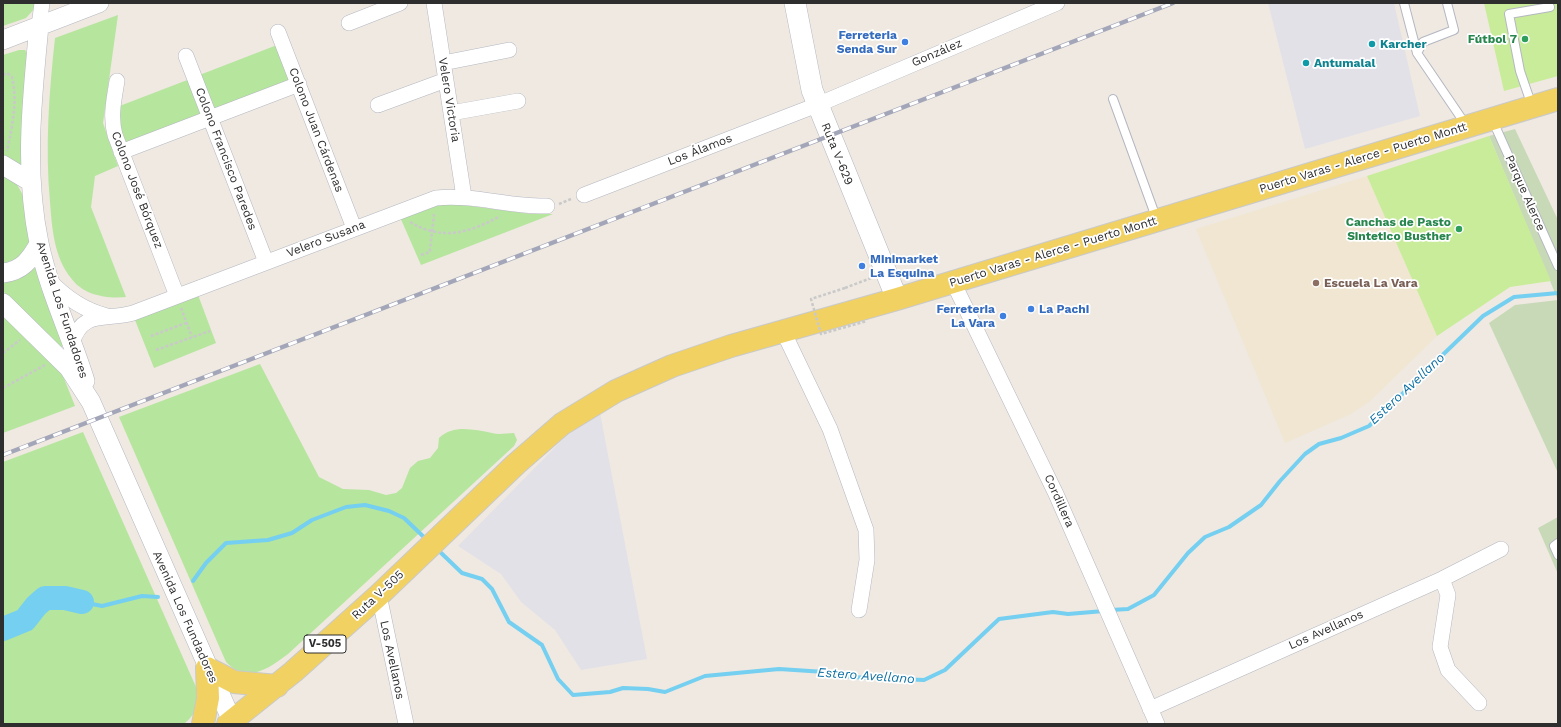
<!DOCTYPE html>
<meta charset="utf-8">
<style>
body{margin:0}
#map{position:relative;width:1561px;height:727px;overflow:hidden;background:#efe9e1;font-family:"Work Sans",sans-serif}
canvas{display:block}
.frame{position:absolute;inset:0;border:4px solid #2e2e2e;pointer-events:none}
</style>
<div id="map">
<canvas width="1561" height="727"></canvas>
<div class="frame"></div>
</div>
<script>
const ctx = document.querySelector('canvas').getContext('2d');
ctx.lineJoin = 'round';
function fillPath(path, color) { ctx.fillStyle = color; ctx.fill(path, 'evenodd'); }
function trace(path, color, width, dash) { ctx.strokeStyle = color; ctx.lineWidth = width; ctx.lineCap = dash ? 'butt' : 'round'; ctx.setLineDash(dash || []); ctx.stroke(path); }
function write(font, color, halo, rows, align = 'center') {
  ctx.font = font + ' "Work Sans",sans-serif'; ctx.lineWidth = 3.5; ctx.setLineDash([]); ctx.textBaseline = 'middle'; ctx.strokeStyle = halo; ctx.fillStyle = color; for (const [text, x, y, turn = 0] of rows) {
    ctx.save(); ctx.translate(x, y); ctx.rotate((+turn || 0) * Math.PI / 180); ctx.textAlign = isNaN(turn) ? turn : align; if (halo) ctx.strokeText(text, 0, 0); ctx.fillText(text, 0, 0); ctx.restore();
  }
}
const industrial = new Path2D(`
 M 1268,3 L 1394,3 L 1420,116 L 1305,149 Z
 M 600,413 L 647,659 L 581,670 L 555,630 L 521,602 L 501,574 L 458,546 L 567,435 Z`);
const education = new Path2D(`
 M 1367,176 L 1437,336 L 1369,402 L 1351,414 L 1285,443 L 1196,229 Z`);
const green = new Path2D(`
 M 3,3 L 36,3 L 36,7 L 26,18 L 3,26 Z
 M 118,15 L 103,123 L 118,166 L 95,176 L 91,207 L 126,297 C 106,299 83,295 71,278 C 54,257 52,228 50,202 C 45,147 49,93 55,38 Z
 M 277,45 L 289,77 L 289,81 L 217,110 L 209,107 L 197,76 Z
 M 19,50 L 25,50 L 28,55 L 24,166 L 3,158 L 3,55 Z
 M 190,79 L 202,110 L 198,117 L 126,144 L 122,140 L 117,107 Z
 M 3,174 L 15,181 L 24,197 L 30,245 L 20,259 L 3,265 Z
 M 448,203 L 531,214 L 553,214 L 421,265 L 400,217 L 429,206 Z
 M 34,264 L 63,346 L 60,348 L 3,291 L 3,278 Z
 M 198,295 L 216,343 L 154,368 L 135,320 Z
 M 3,313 L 57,368 L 63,376 L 75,406 L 3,433 Z
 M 260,364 L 319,477 L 343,489 L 369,490 L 386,495 L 396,493 L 402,488 L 410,468 L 418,461 L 430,458 L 438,448 L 439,438 C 454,424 474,430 492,433 C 499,435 507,433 514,433 L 517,440 L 514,446 L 288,654 C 268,669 247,684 226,662 L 119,417 Z
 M 83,432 L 196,687 C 200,704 197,713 184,724 L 3,724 L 3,462 Z`);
const cemetery = new Path2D(`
 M 1515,129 L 1558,220 L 1558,473 L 1489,323 L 1515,305 L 1558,300 L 1489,136 Z
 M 1558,517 L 1558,574 L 1538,528 Z`);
const pitch = new Path2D(`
 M 1484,3 L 1558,3 L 1558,76 L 1504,91 Z
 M 1489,136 L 1551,281 L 1510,287 L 1437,336 L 1367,176 Z`);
const stream = new Path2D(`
 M 437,549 L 462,573 L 482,579 L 492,589 L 509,622 L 542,645 L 558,679 L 573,695 L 610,692 L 623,688 L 648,689 L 665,692 L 705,676 L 779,669 L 825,672 L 851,677 L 924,680 L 945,670 L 999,619 L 1053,612 L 1068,614 L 1104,611
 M 193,581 L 206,563 L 226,543 L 268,540 L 292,533 L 312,520 L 346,507 L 365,505 L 389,511 L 404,518 L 428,541
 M 82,602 L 102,606 L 142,596 L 158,597
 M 1111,610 L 1128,609 L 1154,595 L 1188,553 L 1205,537 L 1229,527 L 1261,505 L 1280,481 L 1305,454 L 1319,444 L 1341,438 L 1369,426 L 1483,316 L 1514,297 L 1558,293`);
const river = new Path2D(`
 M 3,629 L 25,620 L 36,606 L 45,598 L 65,598 L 82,602`);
const path = new Path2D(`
 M 3,75 L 7,73 L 12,77 C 18,102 12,127 7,151
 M 559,204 L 571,199
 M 410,222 C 441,241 470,233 500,216
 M 421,255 L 430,252 L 430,250 L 434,214
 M 845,288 L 871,278
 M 181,308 L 192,337
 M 151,336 L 186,323
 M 156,350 L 210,331
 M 3,353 L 20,340
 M 3,388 L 45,365`);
const service = new Path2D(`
 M 1404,3 L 1417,53 L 1466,125
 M 1417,53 L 1423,42 L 1454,30 L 1447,3
 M 1113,99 L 1157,220
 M 1532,106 L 1520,71 L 1509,14 L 1550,7
 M 1492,119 L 1558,266
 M 1558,543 L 1554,546 L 1558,555`);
const minor = new Path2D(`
 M 434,3 L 464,197
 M 349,23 L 400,3
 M 39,26 L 42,3
 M 278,32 L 354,228
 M 186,56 L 266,262
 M 443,63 L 509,50
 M 117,81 C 114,99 110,117 115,135 L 177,296
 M 378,105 L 446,80
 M 451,113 L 518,101
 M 121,152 L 299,84
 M 584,195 L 817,105 L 1057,3
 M 50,281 C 66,298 83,310 107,316
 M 953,282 L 1056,494 L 1157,724
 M 783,331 L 830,429 L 866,530 L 867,560 L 859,610
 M 72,343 C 83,309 105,321 133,313 L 436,198 C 473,194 509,207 547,206
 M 1442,579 L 1448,595 L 1440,647 L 1448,670 L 1479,703
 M 379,595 L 406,724
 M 1150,709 L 1442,579 L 1501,549`);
const tertiary = new Path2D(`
 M 39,26 C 32,98 24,171 39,243 C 49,291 71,335 85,381
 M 3,40 L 99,3
 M 3,165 L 31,182
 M 3,273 C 22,271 30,260 39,244
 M 3,303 L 69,368 L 91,402 L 232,721`);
const secondary = new Path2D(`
 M 795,3 L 812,90 L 897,299`);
const primary = new Path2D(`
 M 207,668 L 234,682 L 277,686
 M 203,724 L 208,698 L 207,668
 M 228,724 L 293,672 L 379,595 L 516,464 L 562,424 L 616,391 L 672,366 L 731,346 L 897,299 L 1558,99`);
const rail = new Path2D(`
 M 3,455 L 1173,3`);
const pathBridge = new Path2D(`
 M 845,288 L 811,299 L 821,334 L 867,321`);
const markers = [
 [1525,39,4,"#2e9e5b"],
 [905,42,4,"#3f7fe0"],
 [1372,44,4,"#0f9aa8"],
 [1306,63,4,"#0f9aa8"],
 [1459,229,4,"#2e9e5b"],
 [862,266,4,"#3f7fe0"],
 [1316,283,4,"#8d6e63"],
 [1031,309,4,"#3f7fe0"],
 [1003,316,4,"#3f7fe0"]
];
const shields = [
 [325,644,42]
];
const shieldNames = [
 ["V-505",325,644]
];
const shopNames = [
 ["Ferreteria",897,35],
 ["Senda Sur",897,49],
 ["Minimarket",870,259,"left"],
 ["La Esquina",870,273,"left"],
 ["Ferreteria",995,309],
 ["La Vara",995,323],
 ["La Pachi",1039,309,"left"]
];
const leisureNames = [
 ["Fútbol 7",1517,39],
 ["Canchas de Pasto",1451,222],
 ["Sintetico Busther",1451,236]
];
const cultureNames = [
 ["Karcher",1380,44],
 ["Antumalal",1314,63]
];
const streetNames = [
 ["González",937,53,-23],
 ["Velero Victoria",449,100,81],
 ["Colono Juan Cárdenas",316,130,69],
 ["Los Álamos",700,150,-21],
 ["Ruta V-629",837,154,68],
 ["Puerto Varas - Alerce - Puerto Montt",1363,158,-17],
 ["Colono Francisco Paredes",226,159,69],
 ["Colono José Bórquez",137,190,69],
 ["Parque Alerce",1525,193,66],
 ["Velero Susana",326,239,-21],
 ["Puerto Varas - Alerce - Puerto Montt",1053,252,-17],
 ["Avenida Los Fundadores",62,310,72],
 ["Cordillera",1059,501,66],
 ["Ruta V-505",378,595,-43],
 ["Avenida Los Fundadores",185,617,66],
 ["Los Avellanos",1326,630,-24],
 ["Los Avellanos",392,660,78]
];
const educationNames = [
 ["Escuela La Vara",1324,283]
];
const waterNames = [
 ["Estero Avellano",1407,389,-43],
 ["Estero Avellano",866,676,4]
];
fillPath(industrial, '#e3e1e8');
fillPath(education, '#f0e6d1');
fillPath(green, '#b6e59e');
fillPath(cemetery, '#c8d9b8');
fillPath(pitch, '#c9ec9a');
trace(stream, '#75cff0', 4);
trace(river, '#75cff0', 24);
trace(service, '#b4b7c1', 10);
trace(minor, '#b4b7c1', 16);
trace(tertiary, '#b4b7c1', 20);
trace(secondary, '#b4b7c1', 22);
trace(primary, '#c9c9c9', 24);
trace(path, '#c9c9c9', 2.5, [3, 2]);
trace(service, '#fff', 8);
trace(minor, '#fff', 15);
trace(tertiary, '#fff', 19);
trace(secondary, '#fff', 21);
trace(primary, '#f2d163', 22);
trace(rail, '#a3a6b8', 4.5);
trace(rail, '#fff', 3, [9]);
trace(pathBridge, '#c9c9c9', 2.5, [3, 2]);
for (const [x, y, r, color] of markers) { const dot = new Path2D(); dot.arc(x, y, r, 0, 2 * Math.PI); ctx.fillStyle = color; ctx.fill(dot); trace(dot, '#fff', 1.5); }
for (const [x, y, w] of shields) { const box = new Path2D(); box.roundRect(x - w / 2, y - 9, w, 18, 3); ctx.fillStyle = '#fff'; ctx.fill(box); trace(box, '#2e2e2e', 1); }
write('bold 11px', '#2e2e2e', null, shieldNames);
write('bold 12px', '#366cbe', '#fff', shopNames, 'right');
write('bold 12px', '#27864d', '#fff', leisureNames, 'right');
write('bold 12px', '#0d838f', '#fff', cultureNames, 'left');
write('12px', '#2e2e2e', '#fff', streetNames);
write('bold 12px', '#785e54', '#fff', educationNames, 'left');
write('italic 13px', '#0d6fa3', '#fff', waterNames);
</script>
